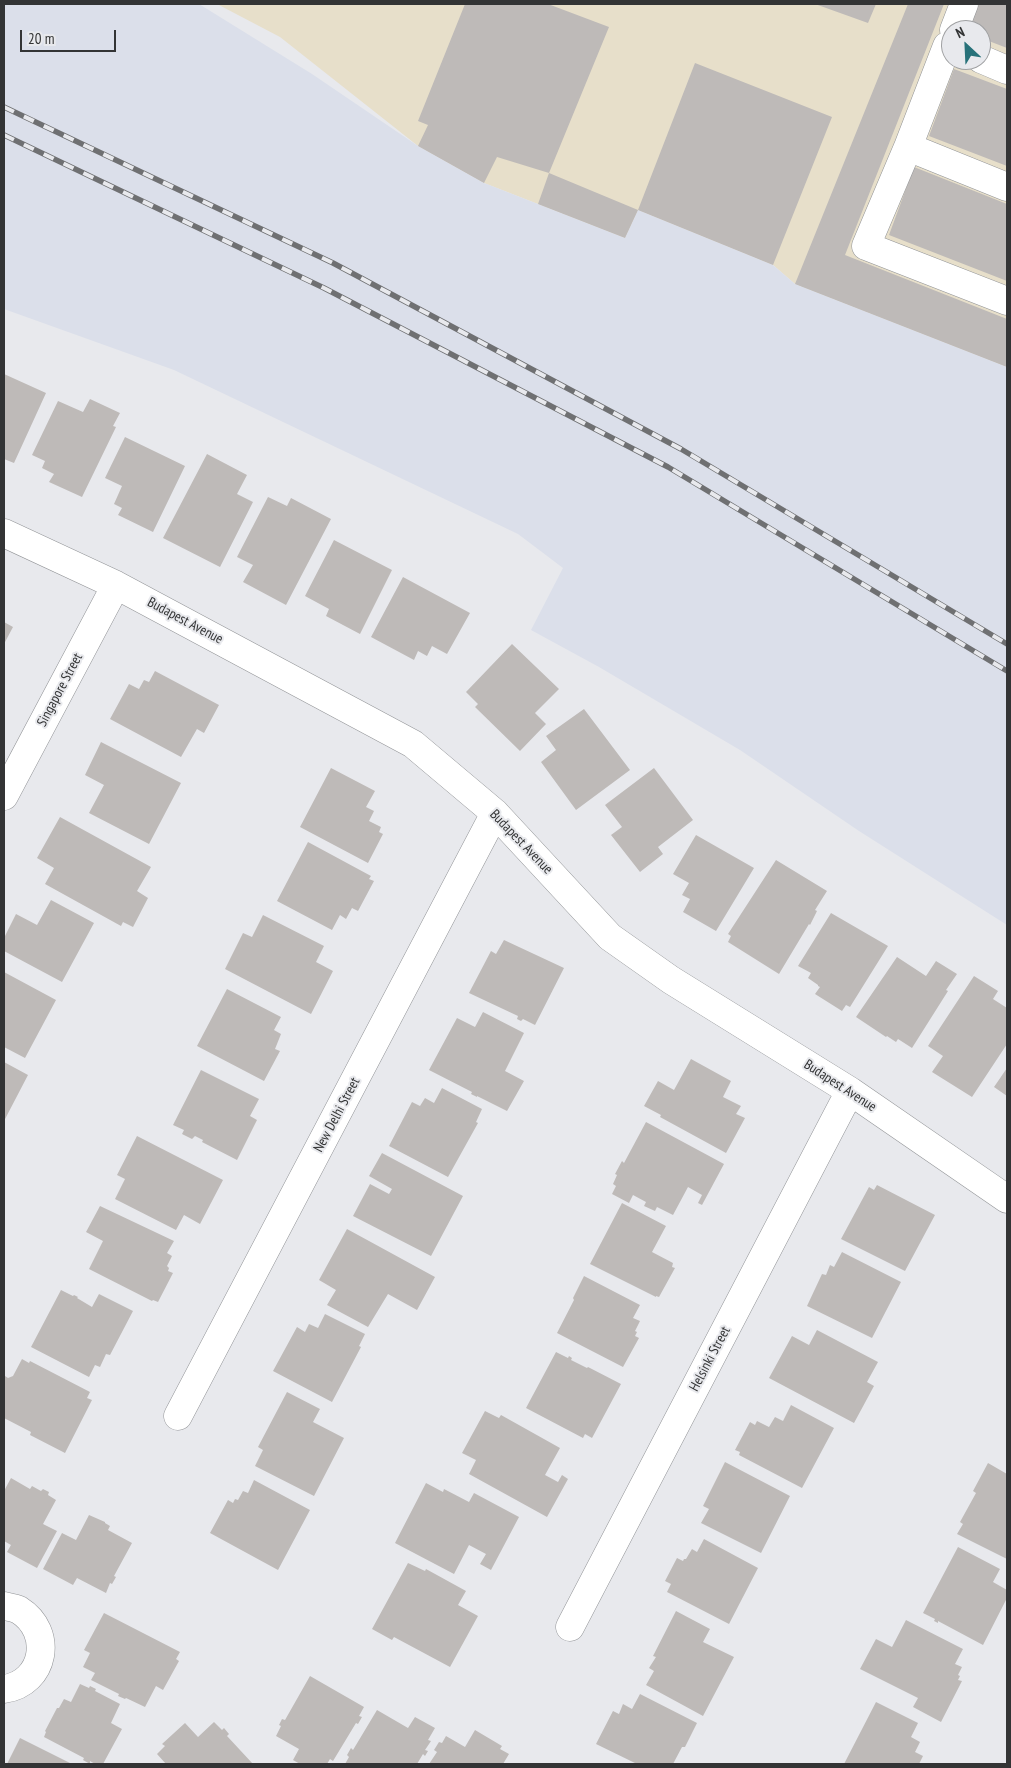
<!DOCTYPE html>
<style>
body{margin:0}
#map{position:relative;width:1011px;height:1768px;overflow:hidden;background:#e8e9ed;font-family:"PT Sans Narrow",sans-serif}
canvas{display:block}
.frame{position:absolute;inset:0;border:5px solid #333435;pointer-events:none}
.north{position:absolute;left:941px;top:20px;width:50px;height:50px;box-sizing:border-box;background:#e8e9ed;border:1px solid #a0a1a3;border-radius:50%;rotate:335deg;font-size:14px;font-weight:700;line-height:20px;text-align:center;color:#333435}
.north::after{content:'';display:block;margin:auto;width:18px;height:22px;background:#28727a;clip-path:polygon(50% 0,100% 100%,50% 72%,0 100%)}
.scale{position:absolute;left:20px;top:30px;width:96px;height:22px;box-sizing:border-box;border:2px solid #333435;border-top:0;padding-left:6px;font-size:15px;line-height:18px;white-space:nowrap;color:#333435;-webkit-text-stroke:4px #e8e9ed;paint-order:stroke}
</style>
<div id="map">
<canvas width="1011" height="1768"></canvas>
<div class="frame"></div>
<div class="north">N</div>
<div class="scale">20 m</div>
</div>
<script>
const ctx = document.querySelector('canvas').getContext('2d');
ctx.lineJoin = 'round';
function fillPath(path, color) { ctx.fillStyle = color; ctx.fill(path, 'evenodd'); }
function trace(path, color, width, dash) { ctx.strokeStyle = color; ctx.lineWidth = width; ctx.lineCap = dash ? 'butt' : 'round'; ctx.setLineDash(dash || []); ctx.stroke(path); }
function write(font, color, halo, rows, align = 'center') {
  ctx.font = font + ' "PT Sans Narrow",sans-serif'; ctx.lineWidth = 4; ctx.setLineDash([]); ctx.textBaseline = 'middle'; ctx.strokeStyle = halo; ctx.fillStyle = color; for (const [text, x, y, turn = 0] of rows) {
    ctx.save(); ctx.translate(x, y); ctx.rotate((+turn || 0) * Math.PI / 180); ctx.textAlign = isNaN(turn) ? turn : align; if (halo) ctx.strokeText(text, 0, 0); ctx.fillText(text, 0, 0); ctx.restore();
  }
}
const industrial = new Path2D(`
 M 217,4 L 1007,4 L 1007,367 L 795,284 L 773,265 L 638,210 L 625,238 L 484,183 L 418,146 L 280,37 ZM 951,30 L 981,30 L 981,60 L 951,60 Z`);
const built = new Path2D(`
 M 4,4 L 199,4 L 312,74 L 418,146 L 484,183 L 625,238 L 638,210 L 773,265 L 795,284 L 1007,367 L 1007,925 L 859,831 L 740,750 L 599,667 L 531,630 L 563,568 L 518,534 L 174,370 L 4,309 Z`);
const building = new Path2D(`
 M 465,4 L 548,4 L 609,27 L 549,173 L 497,157 L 484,183 L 418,146 L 428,125 L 418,121 Z
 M 815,4 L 876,4 L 868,23 Z
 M 908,4 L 944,4 L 845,255 L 1007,319 L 1007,367 L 795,284 Z
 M 979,4 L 1007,4 L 1007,48 L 981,38 L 981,30 L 968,30 Z
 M 695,63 L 832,117 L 773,265 L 638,210 Z
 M 954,69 L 1007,89 L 1007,166 L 929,136 Z
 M 914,167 L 1007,204 L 1007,281 L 889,235 Z
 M 549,173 L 638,210 L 625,238 L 538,204 Z
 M 4,374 L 46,393 L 14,463 L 4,459 Z
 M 90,399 L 120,413 L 113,426 L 116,427 L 82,497 L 49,482 L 54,474 L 42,468 L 45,461 L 32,455 L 58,401 L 83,412 Z
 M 125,437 L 185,466 L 153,532 L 118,515 L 122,508 L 114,504 L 122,486 L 105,478 Z
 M 207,454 L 247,475 L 237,494 L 253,502 L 220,567 L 163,538 Z
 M 268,497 L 287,506 L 291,498 L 331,519 L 286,605 L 243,582 L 253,565 L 237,557 Z
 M 334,540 L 392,570 L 360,634 L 326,616 L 329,609 L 305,596 Z
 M 403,577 L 470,613 L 447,654 L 432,646 L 427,656 L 418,651 L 414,660 L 371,637 Z
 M 4,622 L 13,627 L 4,644 Z
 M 512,644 L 559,689 L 535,713 L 546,724 L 520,751 L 475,707 L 478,704 L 466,692 Z
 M 155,671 L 219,705 L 204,733 L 197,729 L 181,757 L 110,719 L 129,684 L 139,689 L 144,680 L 149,682 Z
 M 584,709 L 630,770 L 576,810 L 541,762 L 556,750 L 546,736 Z
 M 101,742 L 181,783 L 149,844 L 89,813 L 104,785 L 85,775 Z
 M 331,768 L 375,791 L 366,807 L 374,811 L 369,821 L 381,827 L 379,832 L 383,834 L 368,863 L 300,827 Z
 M 654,768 L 693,820 L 658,847 L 663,854 L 640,872 L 611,835 L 622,827 L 605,805 Z
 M 60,817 L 151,867 L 137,891 L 148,898 L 133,927 L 123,922 L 121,926 L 45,884 L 54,868 L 37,858 Z
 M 696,835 L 754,868 L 716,931 L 683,912 L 690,899 L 682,895 L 689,883 L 673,874 Z
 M 308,842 L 371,876 L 369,879 L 374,881 L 358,911 L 352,908 L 346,919 L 340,915 L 332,930 L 277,901 Z
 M 776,860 L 827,891 L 815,910 L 817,911 L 810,925 L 809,924 L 779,974 L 728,942 L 731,936 L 728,934 Z
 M 51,900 L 94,923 L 62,982 L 4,951 L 4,938 L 16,914 L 37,925 Z
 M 831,913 L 888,946 L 850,1007 L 846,1005 L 842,1011 L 815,994 L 820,987 L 818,986 L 818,985 L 808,978 L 811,973 L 798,966 Z
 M 263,915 L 324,946 L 316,962 L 333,971 L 311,1014 L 225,969 L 243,933 L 252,937 Z
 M 504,940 L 564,968 L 535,1025 L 523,1019 L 521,1021 L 517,1019 L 518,1016 L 469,993 L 491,951 L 496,954 Z
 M 897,957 L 926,976 L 936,961 L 957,974 L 946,990 L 948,991 L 912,1048 L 898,1039 L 896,1042 L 887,1036 L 886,1037 L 856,1017 Z
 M 4,972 L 56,1000 L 25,1058 L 4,1047 Z
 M 974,976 L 998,991 L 993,999 L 1007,1008 L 1007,1044 L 972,1097 L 932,1072 L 943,1056 L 928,1046 Z
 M 227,989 L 281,1017 L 274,1030 L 281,1034 L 275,1049 L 280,1051 L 264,1081 L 197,1046 Z
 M 483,1012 L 524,1033 L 505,1071 L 524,1081 L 507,1111 L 477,1096 L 477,1097 L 471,1094 L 472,1092 L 429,1070 L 457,1018 L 475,1027 Z
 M 691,1059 L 731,1081 L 723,1097 L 741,1106 L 736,1114 L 745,1118 L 726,1153 L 660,1117 L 661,1115 L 644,1106 L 658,1081 L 674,1090 Z
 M 4,1062 L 28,1075 L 4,1121 Z
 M 1007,1068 L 1007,1096 L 994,1087 Z
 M 201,1070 L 259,1099 L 250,1116 L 257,1120 L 237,1160 L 202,1142 L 203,1140 L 195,1136 L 192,1139 L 182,1134 L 184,1130 L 173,1125 Z
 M 442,1088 L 482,1109 L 476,1122 L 478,1123 L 448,1177 L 389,1146 L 412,1102 L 420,1106 L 425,1098 L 434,1103 Z
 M 646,1122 L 724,1164 L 702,1205 L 698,1203 L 702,1195 L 688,1187 L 673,1215 L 657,1207 L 655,1211 L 644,1206 L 646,1202 L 633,1195 L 629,1203 L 612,1194 L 616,1186 L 613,1184 L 617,1175 L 615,1174 L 622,1161 L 624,1163 Z
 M 137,1136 L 223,1180 L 200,1224 L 184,1215 L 176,1230 L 115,1199 L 125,1179 L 117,1175 Z
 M 382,1153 L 463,1196 L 431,1256 L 353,1216 L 370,1184 L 389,1194 L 392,1189 L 369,1176 Z
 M 877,1185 L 935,1215 L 905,1271 L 841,1239 L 869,1187 L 874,1190 Z
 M 622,1203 L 666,1226 L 652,1252 L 673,1263 L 672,1267 L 675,1268 L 659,1297 L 656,1296 L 656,1297 L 590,1264 Z
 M 100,1206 L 174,1241 L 167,1253 L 172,1256 L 167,1266 L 169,1268 L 168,1271 L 173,1273 L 158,1302 L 153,1300 L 152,1301 L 89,1269 L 103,1241 L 86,1232 Z
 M 347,1229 L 435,1277 L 417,1310 L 388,1294 L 368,1327 L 327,1305 L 336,1290 L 319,1280 Z
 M 842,1252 L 901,1282 L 872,1338 L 807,1306 L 822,1274 L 826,1275 L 830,1265 L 834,1267 Z
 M 584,1276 L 640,1305 L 633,1318 L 640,1321 L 635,1331 L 637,1332 L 635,1336 L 639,1338 L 623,1367 L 557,1333 L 574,1300 L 573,1298 Z
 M 61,1290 L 73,1296 L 74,1295 L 78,1297 L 77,1298 L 92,1307 L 99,1294 L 133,1311 L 110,1355 L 106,1354 L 100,1367 L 95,1365 L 89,1377 L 31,1347 Z
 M 325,1314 L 365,1334 L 359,1346 L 361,1347 L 332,1402 L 273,1371 L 297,1327 L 305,1332 L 309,1324 L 318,1328 Z
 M 817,1330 L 878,1362 L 867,1382 L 874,1386 L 854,1423 L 769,1378 L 792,1336 L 809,1345 Z
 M 556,1352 L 568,1358 L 569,1356 L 572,1358 L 571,1360 L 587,1368 L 588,1367 L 621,1384 L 592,1438 L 585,1434 L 583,1438 L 526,1408 Z
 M 22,1359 L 29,1363 L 30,1361 L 90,1392 L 87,1398 L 92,1400 L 65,1453 L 30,1435 L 31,1432 L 4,1418 L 4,1379 L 5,1376 L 8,1378 L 13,1376 Z
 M 287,1392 L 320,1409 L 313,1422 L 344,1438 L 314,1496 L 255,1466 L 263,1450 L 258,1447 Z
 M 791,1405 L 834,1428 L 802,1488 L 739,1455 L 740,1452 L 735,1450 L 750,1422 L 755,1425 L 757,1421 L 769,1427 L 775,1417 L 783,1421 Z
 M 485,1411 L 499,1418 L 501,1415 L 560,1448 L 545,1475 L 558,1482 L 562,1475 L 568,1479 L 547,1517 L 469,1474 L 476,1460 L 462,1453 Z
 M 725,1462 L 790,1496 L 761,1553 L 701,1523 L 709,1509 L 703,1506 Z
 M 988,1463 L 1007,1474 L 1007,1559 L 957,1534 L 963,1524 L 960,1522 L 976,1493 L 973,1491 Z
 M 11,1478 L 30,1489 L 32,1486 L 41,1491 L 43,1489 L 49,1492 L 48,1495 L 56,1500 L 43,1524 L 57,1531 L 37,1568 L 7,1552 L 11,1545 L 4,1541 L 4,1491 Z
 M 254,1480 L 310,1510 L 278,1570 L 210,1533 L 228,1500 L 233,1503 L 235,1499 L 238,1500 L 243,1491 L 248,1493 Z
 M 426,1483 L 443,1492 L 444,1489 L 469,1502 L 474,1493 L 519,1517 L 491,1570 L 480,1564 L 486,1554 L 469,1545 L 454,1574 L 395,1543 Z
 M 89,1515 L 105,1522 L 105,1523 L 110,1526 L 108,1530 L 132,1543 L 114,1576 L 116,1577 L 112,1584 L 110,1583 L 106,1593 L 77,1578 L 73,1585 L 43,1569 L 62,1533 L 76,1540 Z
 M 704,1539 L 758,1568 L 729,1624 L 667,1592 L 671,1584 L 665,1581 L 677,1558 L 683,1561 L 684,1559 L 686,1559 L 692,1549 L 697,1552 Z
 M 958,1547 L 1000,1569 L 993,1582 L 1007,1590 L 1007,1598 L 983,1645 L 938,1621 L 938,1623 L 934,1621 L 935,1619 L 923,1613 Z
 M 408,1563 L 425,1571 L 426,1569 L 466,1591 L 458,1605 L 478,1616 L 450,1667 L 394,1637 L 392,1640 L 372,1629 Z
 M 676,1611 L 710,1629 L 703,1642 L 734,1657 L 703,1716 L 646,1685 L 654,1671 L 649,1668 L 656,1657 L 653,1656 Z
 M 104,1613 L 180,1652 L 176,1659 L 179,1661 L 163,1690 L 156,1686 L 145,1707 L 126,1698 L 125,1699 L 118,1696 L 119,1694 L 91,1680 L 95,1673 L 83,1667 L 90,1653 L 84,1650 Z
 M 906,1620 L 963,1649 L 955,1664 L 962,1667 L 958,1675 L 960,1676 L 958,1680 L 962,1681 L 941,1722 L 913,1707 L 918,1698 L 860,1669 L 876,1639 L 892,1647 Z
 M 310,1676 L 364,1707 L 359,1716 L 362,1717 L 358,1724 L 356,1723 L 333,1761 L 330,1759 L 327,1764 L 300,1764 L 293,1760 L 299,1749 L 276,1736 L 281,1726 L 279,1725 L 282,1719 L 285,1720 Z
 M 80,1684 L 89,1688 L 90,1686 L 96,1689 L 95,1691 L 120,1704 L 111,1723 L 122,1729 L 103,1764 L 95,1764 L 90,1761 L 90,1764 L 83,1760 L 84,1758 L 44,1737 L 46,1732 L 45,1731 L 57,1708 L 59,1708 L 64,1699 L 71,1702 Z
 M 640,1694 L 697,1723 L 685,1747 L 682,1747 L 673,1764 L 637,1764 L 596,1744 L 613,1711 L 619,1714 L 623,1704 L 632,1709 Z
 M 876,1702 L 918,1723 L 911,1737 L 920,1742 L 915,1752 L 923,1756 L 919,1764 L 844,1764 Z
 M 377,1710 L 408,1728 L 415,1717 L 435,1728 L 428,1740 L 431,1741 L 425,1750 L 428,1751 L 425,1756 L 423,1754 L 417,1764 L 345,1764 L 349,1757 L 347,1755 L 351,1748 L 353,1750 Z
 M 214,1722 L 222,1730 L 224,1728 L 229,1734 L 227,1736 L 253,1764 L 166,1764 L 157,1754 L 165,1746 L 162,1744 L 185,1723 L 198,1737 Z
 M 475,1730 L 502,1746 L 500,1749 L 509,1754 L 503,1764 L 429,1764 L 437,1752 L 434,1750 L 439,1742 L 442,1743 L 446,1736 L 465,1747 Z
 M 20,1738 L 72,1764 L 7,1764 Z`);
const minor = new Path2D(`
 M 954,30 L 964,4
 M 947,46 L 908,147 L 1007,187
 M 981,59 L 1007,70
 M 908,147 L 866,246 L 1007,301
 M 4,533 L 116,585 L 413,744 L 495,813 L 610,937 L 671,980 L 850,1091 L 1007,1199
 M 4,796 L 116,585
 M 178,1416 L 495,813
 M 4,1606 C 9,1607 15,1608 19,1610 C 54,1632 45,1683 4,1689
 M 570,1627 L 850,1091`);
const rail = new Path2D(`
 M 4,107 L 333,263 L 681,449 L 1007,644
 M 4,135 L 324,288 L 668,467 L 1007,671`);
const streetNames = [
 ["Budapest Avenue",185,621,28],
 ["Singapore Street",60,690,-62],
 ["Budapest Avenue",521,842,46],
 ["Budapest Avenue",840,1086,33],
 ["New Delhi Street",337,1115,-62],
 ["Helsinki Street",710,1359,-62]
];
fillPath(industrial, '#e7dfca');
fillPath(built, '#dbdfea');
fillPath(building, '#bebab8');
trace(minor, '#929497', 29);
trace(minor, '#fff', 28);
trace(rail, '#6f7072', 5.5);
trace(rail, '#e8e9ed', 4, [11]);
write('14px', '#333435', '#e8e9ed', streetNames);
</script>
